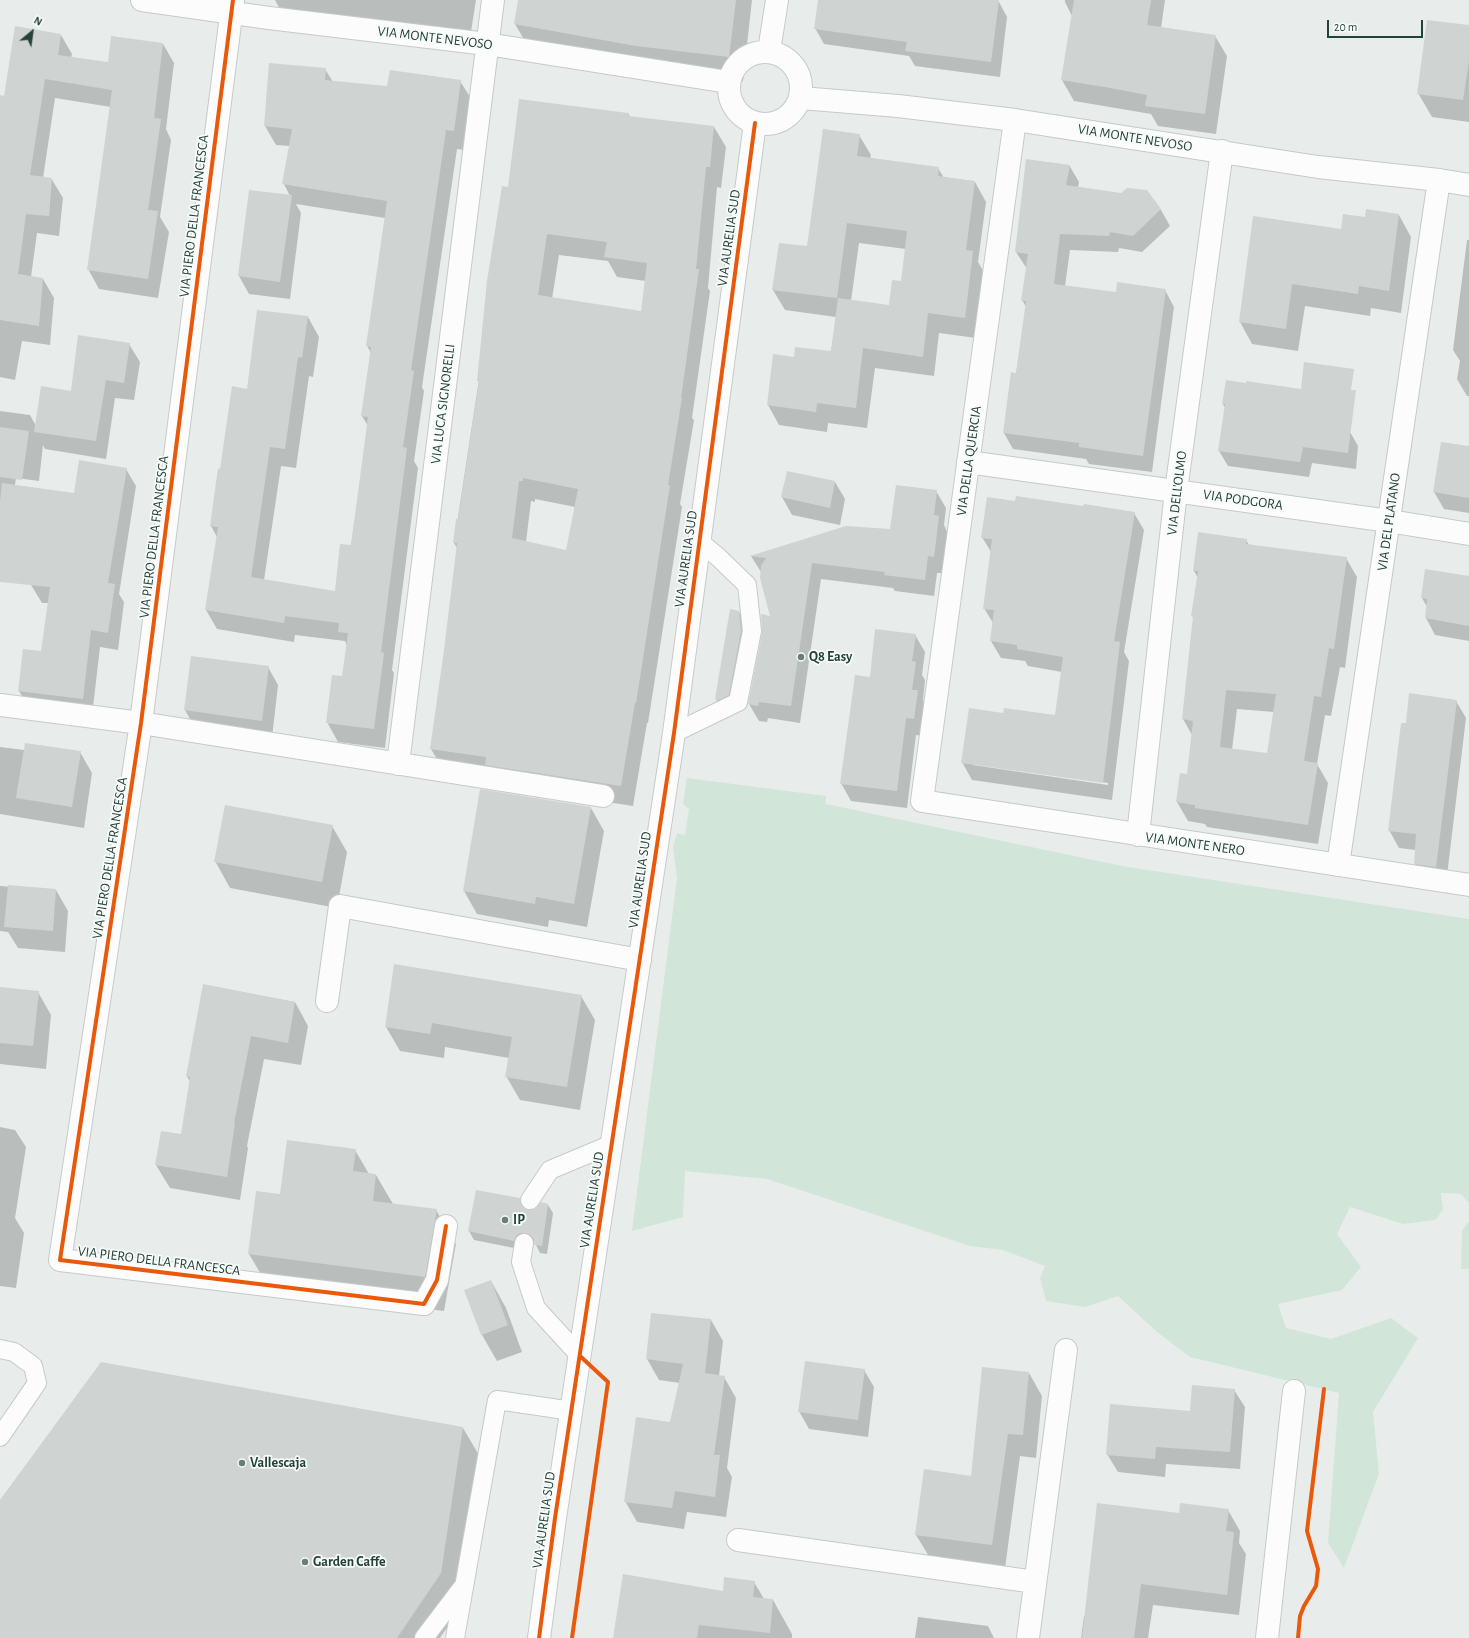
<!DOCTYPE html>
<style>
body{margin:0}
#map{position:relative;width:1469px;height:1638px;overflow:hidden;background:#e8edeb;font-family:"Alegreya Sans",sans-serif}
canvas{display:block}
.north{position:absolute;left:12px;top:12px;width:40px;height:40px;-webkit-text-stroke:3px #f7fbf9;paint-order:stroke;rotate:29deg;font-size:11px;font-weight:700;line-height:16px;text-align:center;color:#24423a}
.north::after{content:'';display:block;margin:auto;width:14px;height:18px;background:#24423a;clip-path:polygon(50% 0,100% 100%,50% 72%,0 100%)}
.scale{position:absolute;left:1327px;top:20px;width:96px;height:18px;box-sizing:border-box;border:2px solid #24423a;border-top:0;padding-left:5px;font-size:12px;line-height:14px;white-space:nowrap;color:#24423a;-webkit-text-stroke:3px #f7fbf9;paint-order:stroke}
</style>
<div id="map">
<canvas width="1469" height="1638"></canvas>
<div class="north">N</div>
<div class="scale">20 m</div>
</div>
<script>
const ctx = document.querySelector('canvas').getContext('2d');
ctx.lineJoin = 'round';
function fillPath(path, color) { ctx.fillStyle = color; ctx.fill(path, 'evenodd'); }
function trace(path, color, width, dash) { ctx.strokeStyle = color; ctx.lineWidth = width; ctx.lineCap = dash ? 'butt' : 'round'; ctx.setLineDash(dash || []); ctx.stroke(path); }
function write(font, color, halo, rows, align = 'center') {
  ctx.font = font + ' "Alegreya Sans",sans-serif'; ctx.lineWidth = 3.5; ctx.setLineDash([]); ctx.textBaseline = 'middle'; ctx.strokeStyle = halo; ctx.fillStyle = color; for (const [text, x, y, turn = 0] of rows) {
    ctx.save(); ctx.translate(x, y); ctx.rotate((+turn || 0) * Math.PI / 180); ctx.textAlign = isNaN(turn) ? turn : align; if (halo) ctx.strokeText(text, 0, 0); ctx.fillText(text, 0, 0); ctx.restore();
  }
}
const green = new Path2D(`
 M 687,778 L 826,796 L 826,804 L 1122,866 L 1469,919 L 1469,1203 L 1461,1194 L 1441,1193 L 1443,1210 L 1435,1220 L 1403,1224 L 1350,1207 L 1337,1234 L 1361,1267 L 1342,1290 L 1278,1304 L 1286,1328 L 1331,1339 L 1391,1318 L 1418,1338 L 1373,1412 L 1379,1474 L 1344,1568 L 1328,1543 L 1339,1393 L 1190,1357 L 1157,1332 L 1118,1296 L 1085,1307 L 1046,1301 L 1040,1278 L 1045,1266 L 1003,1250 L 970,1246 L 767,1179 L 685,1171 L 683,1217 L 632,1231 L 677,878 L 673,847 L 677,833 L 685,835 L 689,809 L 683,804 Z
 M 1469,1221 L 1469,1269 L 1461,1269 L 1462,1231 Z`);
const shadow = new Path2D(`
 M 275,0 L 476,0 L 470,38 L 280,9 Z
 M 519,0 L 752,0 L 743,81 L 651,71 L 529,48 L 515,24 Z
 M 819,0 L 983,0 L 999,2 L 1007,17 L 1000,77 L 915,66 L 909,56 L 824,44 L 815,28 Z
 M 1065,0 L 1165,0 L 1161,28 L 1215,36 L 1227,56 L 1216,134 L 1158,126 L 1151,114 L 1074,101 L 1062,80 L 1072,16 L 1065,2 Z
 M 1469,26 L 1469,122 L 1432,117 L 1418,93 Z
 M 61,35 L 72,54 L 71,58 L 109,63 L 163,44 L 174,63 L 166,129 L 171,140 L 160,217 L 169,232 L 158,298 L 99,289 L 88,269 L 111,107 L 55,98 L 43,178 L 51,178 L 63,198 L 59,236 L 37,233 L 31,277 L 43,279 L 54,298 L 50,345 L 22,341 L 15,380 L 0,377 L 0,96 L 5,97 Z
 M 325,69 L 333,82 L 388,87 L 460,81 L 472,100 L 465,150 L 457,149 L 422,387 L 424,391 L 414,461 L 418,468 L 392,670 L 394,673 L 385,748 L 338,742 L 327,722 L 343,677 L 347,646 L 345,641 L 295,635 L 294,642 L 217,629 L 206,610 L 217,537 L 211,526 L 221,470 L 248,390 L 308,317 L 319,337 L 313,377 L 309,376 L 296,468 L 281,466 L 264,580 L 336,592 L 351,546 L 368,426 L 362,416 L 371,353 L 367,346 L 385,218 L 296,204 L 301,213 L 290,299 L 249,294 L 239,276 L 250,191 L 290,196 L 284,184 L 290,146 L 276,145 L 265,126 Z
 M 628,113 L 630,117 L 714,127 L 726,147 L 721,188 L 717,187 L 708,288 L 710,291 L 692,418 L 694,420 L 680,504 L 682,507 L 648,723 L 647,723 L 633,806 L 498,785 L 443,769 L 431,749 L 445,650 L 457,548 L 454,543 L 508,189 ZM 559,255 L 608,261 L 617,277 L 646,281 L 642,312 L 552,299 ZM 535,499 L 575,507 L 567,551 L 526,542 L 531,501 L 535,502 Z
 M 859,135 L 871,155 L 870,159 L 938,168 L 944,178 L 975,182 L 986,202 L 978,262 L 984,272 L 976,338 L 939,333 L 934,376 L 875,368 L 867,428 L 828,423 L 827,432 L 779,425 L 768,405 L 794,358 L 831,352 L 836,317 L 785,310 L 773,290 L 808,247 ZM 859,243 L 906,249 L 902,282 L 890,306 L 851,301 Z
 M 1069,165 L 1079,182 L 1078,188 L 1122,194 L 1147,191 L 1161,210 L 1170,226 L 1142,252 L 1119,248 L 1118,252 L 1070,250 L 1065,286 L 1116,293 L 1165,290 L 1174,307 L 1152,472 L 1089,464 L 1086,459 L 1013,449 L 1004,433 L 1016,374 L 1026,307 L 1022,300 L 1027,269 L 1016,252 Z
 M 1399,215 L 1411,237 L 1401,313 L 1371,308 L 1370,316 L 1305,306 L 1298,351 L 1252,344 L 1240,322 L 1342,230 L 1366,218 Z
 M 1467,240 L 1469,240 L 1469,396 L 1467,396 L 1457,379 L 1460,361 L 1453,350 Z
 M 129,344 L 140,362 L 134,400 L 115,398 L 106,459 L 45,449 L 43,445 L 39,481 L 16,478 L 2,570 L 0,569 L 0,411 L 30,415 L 36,426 Z
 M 1301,390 L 1349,430 L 1358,446 L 1356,469 L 1312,463 L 1309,477 L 1228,466 L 1219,451 L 1225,408 L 1223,404 Z
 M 1469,447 L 1469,513 L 1444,509 L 1434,492 Z
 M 126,469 L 136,486 L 119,594 L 124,602 L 118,650 L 100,647 L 92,716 L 29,708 L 19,691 L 42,653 L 49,603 L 42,603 L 31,585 Z
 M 835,482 L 845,499 L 840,525 L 792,515 L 782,497 Z
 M 936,491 L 946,508 L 944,525 L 948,534 L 943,573 L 937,573 L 934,596 L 895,591 L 893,588 L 821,579 L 800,723 L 768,718 L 767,722 L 759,721 L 749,704 L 771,617 L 761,572 L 751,556 L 891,530 Z
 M 1016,502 L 1084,507 L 1134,513 L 1144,530 L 1124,652 L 1129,661 L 1112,800 L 972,780 L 962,762 L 1004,714 L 1056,716 L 1062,672 L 1028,666 L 1025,661 L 1001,658 L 991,641 L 993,623 L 984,608 L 991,552 L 982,537 ZM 973,763 L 1108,783 L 1108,785 L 973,765 Z
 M 1246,540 L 1249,545 L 1346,558 L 1357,577 L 1345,668 L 1340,667 L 1331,716 L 1325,715 L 1317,764 L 1328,783 L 1318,844 L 1207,827 L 1205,824 L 1188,821 L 1177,802 L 1188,775 L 1192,735 L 1183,719 L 1194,618 L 1192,616 L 1198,578 L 1194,571 ZM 1237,709 L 1274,712 L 1268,754 L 1232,750 Z
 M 1469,577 L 1469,641 L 1435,635 L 1426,618 L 1427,607 L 1422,598 Z
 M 739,612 L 744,620 L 746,640 L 733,703 L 721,707 L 716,699 Z
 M 915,635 L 925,652 L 922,675 L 925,680 L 923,700 L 927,708 L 924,736 L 916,735 L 907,808 L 851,801 L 841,783 L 871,678 Z
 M 192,657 L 268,667 L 278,685 L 272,738 L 195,728 L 185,710 Z
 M 1456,701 L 1466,718 L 1446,884 L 1425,881 L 1415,864 L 1416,850 L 1399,848 L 1389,830 L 1406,725 Z
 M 0,747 L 24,750 L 80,752 L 92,773 L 84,828 L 0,814 Z
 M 591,808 L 604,831 L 587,927 L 549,920 L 548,927 L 477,914 L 464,891 Z
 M 332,826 L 347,852 L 337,908 L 230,888 L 215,861 Z
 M 0,886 L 56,890 L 68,911 L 65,952 L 18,948 L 8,932 L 0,931 Z
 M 204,985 L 295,1002 L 308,1026 L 301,1065 L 264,1059 L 247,1146 L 248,1148 L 240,1200 L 170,1188 L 156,1165 L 182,1135 L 190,1082 L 187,1076 Z
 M 0,988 L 38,992 L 51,1015 L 46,1069 L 0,1064 Z
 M 581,996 L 595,1020 L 580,1110 L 520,1100 L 506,1076 L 509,1058 L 445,1047 L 444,1058 L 400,1051 L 386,1027 Z
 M 0,1127 L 15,1130 L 26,1147 L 15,1218 L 24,1233 L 16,1288 L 0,1286 Z
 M 355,1150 L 369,1174 L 376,1175 L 393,1204 L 436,1210 L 456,1244 L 444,1311 L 269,1288 L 249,1254 L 281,1195 Z
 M 519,1199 L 524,1210 L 529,1211 L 548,1205 L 553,1213 L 547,1254 L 540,1253 L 535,1243 L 532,1241 L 519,1249 L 474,1240 L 469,1231 Z
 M 491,1281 L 506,1308 L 522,1352 L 497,1361 L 482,1335 L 465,1291 Z
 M 652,1314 L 711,1320 L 723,1341 L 719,1376 L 724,1377 L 736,1398 L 727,1468 L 732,1477 L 726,1517 L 687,1512 L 684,1529 L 637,1522 L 625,1501 L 670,1423 L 680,1383 L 659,1380 L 647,1359 Z
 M 864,1370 L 874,1387 L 868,1437 L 809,1429 L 799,1411 Z
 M 1029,1373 L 1042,1396 L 1036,1458 L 1020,1456 L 1005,1568 L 930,1558 L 916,1535 L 972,1477 Z
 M 1234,1390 L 1245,1407 L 1240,1469 L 1166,1464 L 1165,1477 L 1118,1472 L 1107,1454 Z
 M 463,1428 L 483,1462 L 461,1607 L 440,1638 L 0,1638 L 0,1502 Z
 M 1228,1510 L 1240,1531 L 1239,1543 L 1246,1554 L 1239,1615 L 1153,1605 L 1148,1638 L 1081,1638 L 1084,1616 L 1085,1616 L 1180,1515 Z
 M 754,1582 L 764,1599 L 773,1600 L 792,1634 L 792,1638 L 615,1638 L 724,1592 Z
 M 918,1617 L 988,1626 L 994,1638 L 915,1638 Z`);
const building = new Path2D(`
 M 518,0 L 736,0 L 729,57 L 636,46 L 514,24 Z
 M 818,0 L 999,0 L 991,62 L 905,51 L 907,42 L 814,29 Z
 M 1074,0 L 1151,0 L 1147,25 L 1216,35 L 1205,114 L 1145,106 L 1147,95 L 1105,87 L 1061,80 Z
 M 1427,20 L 1469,25 L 1469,60 L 1463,100 L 1417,94 Z
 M 15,26 L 61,34 L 58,55 L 108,62 L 111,36 L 163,43 L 154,118 L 161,119 L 148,210 L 158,211 L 148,279 L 87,270 L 112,90 L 45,79 L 30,175 L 52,178 L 49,216 L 26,214 L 18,274 L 43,278 L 39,326 L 0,320 L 0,95 L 4,96 Z
 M 269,63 L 326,68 L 325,80 L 387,86 L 390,70 L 461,80 L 454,131 L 446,130 L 411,370 L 414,371 L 403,447 L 407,448 L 381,652 L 384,653 L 374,729 L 326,723 L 332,675 L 342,676 L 348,633 L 338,632 L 339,623 L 285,616 L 284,623 L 205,610 L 218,527 L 210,526 L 218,468 L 220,469 L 232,386 L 247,389 L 257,310 L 308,316 L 302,358 L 298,357 L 285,449 L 270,447 L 251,577 L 335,591 L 340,544 L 351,545 L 368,417 L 361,416 L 371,347 L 366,346 L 387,201 L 282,184 L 292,129 L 264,126 Z
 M 519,99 L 628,113 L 628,116 L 714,126 L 710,167 L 706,167 L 696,269 L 699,269 L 681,398 L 682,398 L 668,485 L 670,485 L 636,703 L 635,703 L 621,786 L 485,765 L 486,757 L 430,749 L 444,650 L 457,543 L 453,543 L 456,519 L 458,519 L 479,381 L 477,381 L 487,281 L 502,186 L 508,187 ZM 547,234 L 607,242 L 604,257 L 647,263 L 641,311 L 538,295 ZM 523,478 L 578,489 L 566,550 L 512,538 L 519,481 L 523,481 Z
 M 823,129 L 860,134 L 857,156 L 939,167 L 938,176 L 975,181 L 966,250 L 973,251 L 965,318 L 928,313 L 923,357 L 863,348 L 856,408 L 817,403 L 816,412 L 767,405 L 773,354 L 794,357 L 795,347 L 831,351 L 838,298 L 889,305 L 892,280 L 901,281 L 907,231 L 847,223 L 837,298 L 772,290 L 779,243 L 807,246 Z
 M 1026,159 L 1070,165 L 1066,185 L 1121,193 L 1127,188 L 1147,190 L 1161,209 L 1133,236 L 1110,232 L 1109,236 L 1060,234 L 1054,284 L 1116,292 L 1117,282 L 1166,289 L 1143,456 L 1079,447 L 1079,443 L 1003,433 L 1011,372 L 1016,373 L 1026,301 L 1021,301 L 1028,254 L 1015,252 Z
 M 249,190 L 292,195 L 280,282 L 238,276 Z
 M 1366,209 L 1399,214 L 1389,291 L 1359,286 L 1358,294 L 1292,284 L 1286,329 L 1239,322 L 1253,216 L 1341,229 L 1343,214 L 1365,217 Z
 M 78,335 L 130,343 L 124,383 L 106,380 L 96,441 L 34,432 L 41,386 L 71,391 Z
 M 1304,362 L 1354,369 L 1351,390 L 1356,390 L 1348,453 L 1303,447 L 1300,462 L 1218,451 L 1225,404 L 1222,404 L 1226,380 L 1246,383 L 1246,381 L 1301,389 Z
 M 0,427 L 29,431 L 22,480 L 0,477 Z
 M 1441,442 L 1469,446 L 1469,498 L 1433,492 Z
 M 79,460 L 127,468 L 108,583 L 115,584 L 108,633 L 91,630 L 83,699 L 18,691 L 23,649 L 41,651 L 50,587 L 0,582 L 0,502 L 2,483 L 74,493 Z
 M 787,471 L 835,481 L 830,508 L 781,497 Z
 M 896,485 L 937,490 L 934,515 L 939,516 L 934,557 L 928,556 L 925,580 L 884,575 L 885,572 L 812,563 L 791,706 L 759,702 L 758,706 L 748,704 L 762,633 L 761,614 L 770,616 L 760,578 L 761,566 L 766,558 L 750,556 L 846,526 L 890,529 Z
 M 1016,496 L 1083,506 L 1084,504 L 1135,512 L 1114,641 L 1120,642 L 1103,783 L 961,763 L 969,708 L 1003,713 L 1004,708 L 1055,715 L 1063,657 L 1017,649 L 1017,645 L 990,641 L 994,610 L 983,609 L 992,539 L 981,538 L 987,497 L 1015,501 Z
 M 1198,532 L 1247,539 L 1246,544 L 1347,557 L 1334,649 L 1329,648 L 1321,697 L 1314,696 L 1304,761 L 1318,763 L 1308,825 L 1195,808 L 1195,805 L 1176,802 L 1180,773 L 1187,774 L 1193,721 L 1182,719 L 1193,616 L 1191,616 L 1198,571 L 1193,571 ZM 1226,690 L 1276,694 L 1267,753 L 1220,747 Z
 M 1425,569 L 1469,576 L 1469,626 L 1425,618 L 1427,599 L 1421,598 Z
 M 730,609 L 739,611 L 741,631 L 729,695 L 719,700 L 715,699 Z
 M 875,629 L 916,634 L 912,661 L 916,662 L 912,690 L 918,690 L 914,719 L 906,718 L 897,791 L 840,784 L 855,675 L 870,677 Z
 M 191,656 L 269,666 L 262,721 L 184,710 Z
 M 1409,693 L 1457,700 L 1436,867 L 1414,864 L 1416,834 L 1388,831 L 1401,723 L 1406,723 Z
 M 25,743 L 81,751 L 72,807 L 16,798 Z
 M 480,789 L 591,807 L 574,904 L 536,897 L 535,904 L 463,891 Z
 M 225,805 L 333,825 L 322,882 L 214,862 Z
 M 8,885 L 56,889 L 53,931 L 4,927 Z
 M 394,964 L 582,995 L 567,1087 L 505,1077 L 512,1037 L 432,1023 L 430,1034 L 385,1027 Z
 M 203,984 L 295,1002 L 288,1043 L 251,1036 L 234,1123 L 235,1123 L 227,1177 L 155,1165 L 161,1131 L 181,1134 L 190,1077 L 186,1076 Z
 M 0,987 L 39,991 L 33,1046 L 0,1043 Z
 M 287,1140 L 356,1149 L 353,1171 L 376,1174 L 373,1201 L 437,1209 L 425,1277 L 248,1254 L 256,1191 L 280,1194 Z
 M 476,1190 L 520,1198 L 521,1205 L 524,1208 L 529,1210 L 535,1209 L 541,1202 L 548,1204 L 542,1246 L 534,1245 L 534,1239 L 530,1235 L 526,1233 L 520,1233 L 516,1236 L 514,1241 L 468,1231 Z
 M 491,1280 L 508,1325 L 481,1335 L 464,1290 Z
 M 651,1313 L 711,1319 L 705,1373 L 725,1376 L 714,1455 L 720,1455 L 715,1497 L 675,1491 L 672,1508 L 624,1502 L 636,1417 L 670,1422 L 683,1364 L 646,1359 Z
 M 805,1361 L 865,1369 L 858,1420 L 798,1412 Z
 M 101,1362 L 463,1427 L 441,1573 L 397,1638 L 0,1638 L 0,1500 Z
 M 982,1367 L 1029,1372 L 1023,1435 L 1008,1434 L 992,1545 L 915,1535 L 924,1469 L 971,1476 Z
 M 1192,1385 L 1235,1389 L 1230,1452 L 1156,1447 L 1155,1459 L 1106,1455 L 1110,1404 L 1190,1411 Z
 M 1097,1503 L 1179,1513 L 1180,1503 L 1229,1509 L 1226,1531 L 1234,1532 L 1227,1595 L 1141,1584 L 1134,1638 L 1082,1638 Z
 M 623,1574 L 723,1591 L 724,1577 L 755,1581 L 753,1597 L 773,1599 L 770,1633 L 699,1625 L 697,1638 L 613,1638 Z`);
const service = new Path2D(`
 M 674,733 L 738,702 L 752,631 L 747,585 L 718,557 L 700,542
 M 530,1200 L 550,1170 L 612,1144
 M 524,1243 L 521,1262 L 536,1308 L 580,1356
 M 0,1349 L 14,1352 L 33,1366 L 37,1383 L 0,1437
 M 424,1638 L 462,1588
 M 455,1638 L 497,1400 L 572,1411`);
const minor = new Path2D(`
 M 142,0 L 269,18 L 487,44 L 728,82
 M 233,0 L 141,723 L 60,1260 L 424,1304 L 437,1280 L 446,1226
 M 801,98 L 898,106 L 1015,120 L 1318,167 L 1439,180 L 1469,185
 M 1015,120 L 922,801 L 1469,885
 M 968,462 L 1389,521 L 1469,534
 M 0,705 L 141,723 L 603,796
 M 398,764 L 493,0
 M 1138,835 L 1176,491 L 1222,151
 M 1338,865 L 1439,180
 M 327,1001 L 340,906 L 640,960
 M 738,1540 L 1035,1582
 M 1028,1638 L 1066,1350
 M 1267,1638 L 1294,1391`);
const tertiary = new Path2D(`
 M 769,51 L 777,0
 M729 88a36 36 0 1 1 72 0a36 36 0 1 1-72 0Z
 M 539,1638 L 555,1518 L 674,733 L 755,123`);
const cycleway = new Path2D(`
 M 233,0 L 141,723 L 60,1260 L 424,1304 L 437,1280 L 446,1226
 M 539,1638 L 555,1518 L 674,733 L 755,123
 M 572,1638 L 608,1382 L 580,1356
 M 1298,1638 L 1300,1616 L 1304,1606 L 1316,1586 L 1318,1569 L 1307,1531 L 1324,1389`);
const markers = [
 [801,657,4,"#697e78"],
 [505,1220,4,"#697e78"],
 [242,1463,4,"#697e78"],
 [305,1562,4,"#697e78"]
];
const streetNames = [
 ["VIA MONTE NEVOSO",435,38,7],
 ["VIA MONTE NEVOSO",1135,138,9],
 ["VIA PIERO DELLA FRANCESCA",194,216,-83],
 ["VIA AURELIA SUD",729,238,-82],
 ["VIA LUCA SIGNORELLI",443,404,-83],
 ["VIA DELLA QUERCIA",969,461,-82],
 ["VIA DELL'OLMO",1177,493,-83],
 ["VIA PODGORA",1243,500,8],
 ["VIA DEL PLATANO",1389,522,-82],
 ["VIA PIERO DELLA FRANCESCA",154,537,-83],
 ["VIA AURELIA SUD",686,559,-82],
 ["VIA MONTE NERO",1195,844,8],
 ["VIA PIERO DELLA FRANCESCA",110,858,-81],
 ["VIA AURELIA SUD",640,880,-82],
 ["VIA AURELIA SUD",592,1200,-81],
 ["VIA PIERO DELLA FRANCESCA",159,1261,7],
 ["VIA AURELIA SUD",544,1520,-82]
];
const poiNames = [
 ["Q8 Easy",809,657],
 ["IP",513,1220],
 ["Vallescaja",250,1463],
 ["Garden Caffe",313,1562]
];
fillPath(green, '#d1e6d8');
fillPath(shadow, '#0003');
fillPath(building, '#cfd4d2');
trace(service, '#c5cac8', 20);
trace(minor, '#c5cac8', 24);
trace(tertiary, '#c5cac8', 24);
trace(service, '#fcfcfc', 18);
trace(minor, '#fcfcfc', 22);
trace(tertiary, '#fcfcfc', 22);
trace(cycleway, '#e8590c', 4);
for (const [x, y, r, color] of markers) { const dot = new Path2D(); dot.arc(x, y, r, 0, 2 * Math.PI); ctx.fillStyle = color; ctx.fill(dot); trace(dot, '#f7fbf9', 1.5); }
write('14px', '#24423a', '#f7fbf9', streetNames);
write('bold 14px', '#24423a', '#f7fbf9', poiNames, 'left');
</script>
